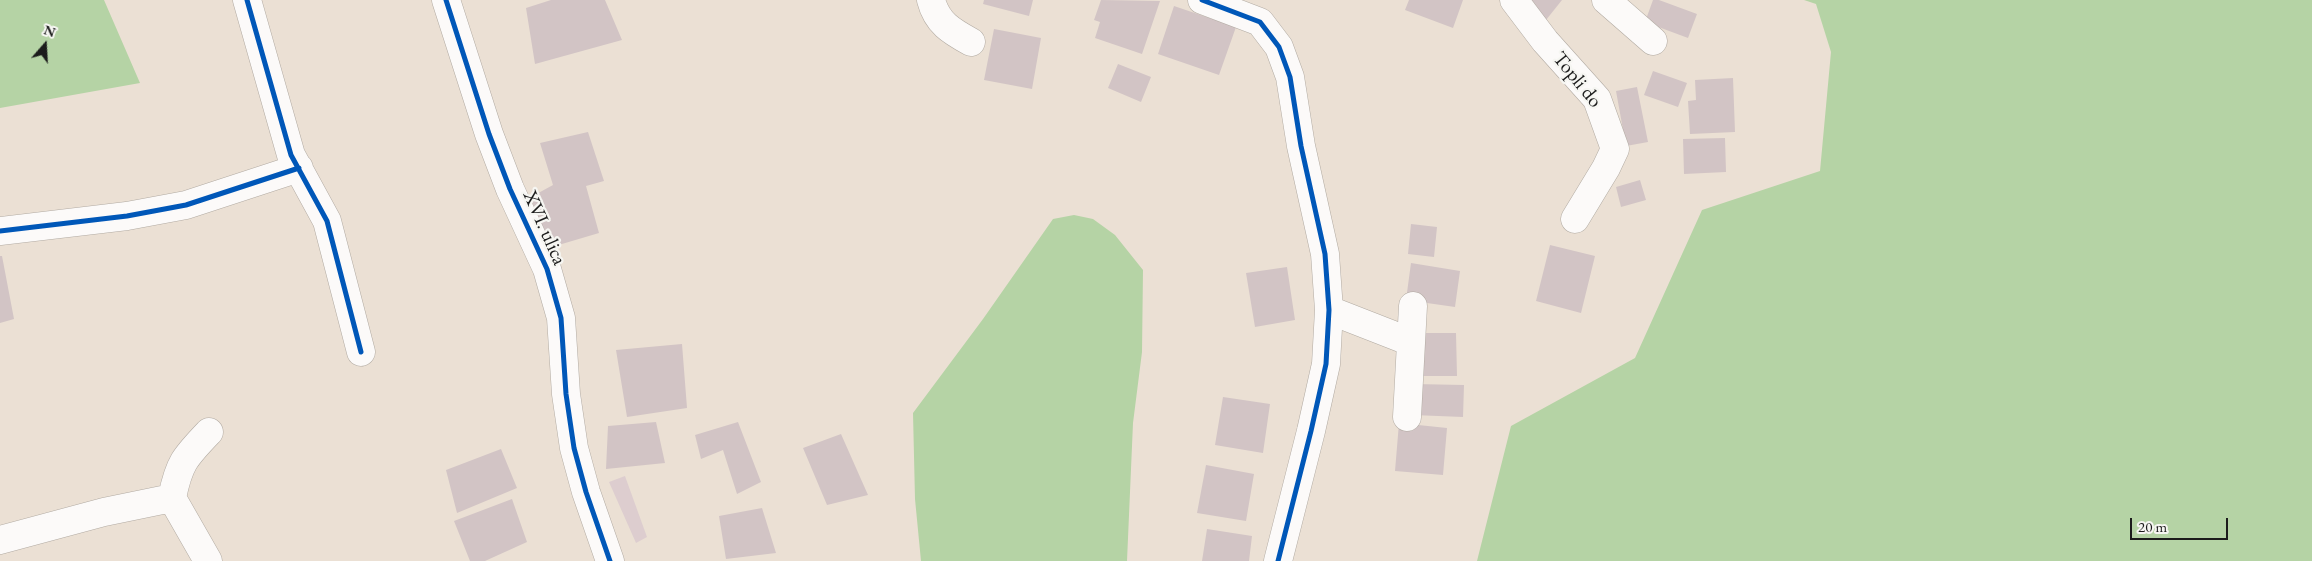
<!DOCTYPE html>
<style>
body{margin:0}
#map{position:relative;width:2312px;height:561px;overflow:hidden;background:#ebe0d4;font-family:"EB Garamond",serif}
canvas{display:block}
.north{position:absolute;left:20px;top:20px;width:50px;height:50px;-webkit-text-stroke:4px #f6f6f2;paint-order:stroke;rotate:19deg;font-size:14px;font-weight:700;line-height:20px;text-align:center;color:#1c1c1c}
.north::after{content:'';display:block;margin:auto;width:18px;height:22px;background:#1c1c1c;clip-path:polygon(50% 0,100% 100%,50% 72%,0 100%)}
.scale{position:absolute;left:2130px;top:518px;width:98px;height:22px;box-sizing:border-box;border:2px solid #1c1c1c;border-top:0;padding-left:6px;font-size:15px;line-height:18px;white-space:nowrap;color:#1c1c1c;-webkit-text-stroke:4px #f6f6f2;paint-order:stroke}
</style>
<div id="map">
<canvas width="2312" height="561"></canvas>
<div class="north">N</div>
<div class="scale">20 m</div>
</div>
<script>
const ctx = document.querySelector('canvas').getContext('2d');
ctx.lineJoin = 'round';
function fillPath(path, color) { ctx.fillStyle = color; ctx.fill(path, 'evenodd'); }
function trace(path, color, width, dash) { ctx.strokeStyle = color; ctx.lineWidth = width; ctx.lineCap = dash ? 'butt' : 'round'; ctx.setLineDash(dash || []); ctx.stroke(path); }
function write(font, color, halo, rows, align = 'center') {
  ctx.font = font + ' "EB Garamond",serif'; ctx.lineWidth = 4.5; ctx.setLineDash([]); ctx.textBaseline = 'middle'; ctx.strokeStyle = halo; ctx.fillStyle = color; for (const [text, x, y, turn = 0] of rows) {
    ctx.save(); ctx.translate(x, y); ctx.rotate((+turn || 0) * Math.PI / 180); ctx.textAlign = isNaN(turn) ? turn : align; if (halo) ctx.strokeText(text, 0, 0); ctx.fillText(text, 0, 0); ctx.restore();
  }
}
const industrial = new Path2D(`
 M 625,476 L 647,537 L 636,543 L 609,482 Z`);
const green = new Path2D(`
 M 0,0 L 104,0 L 140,83 L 0,108 Z
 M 1804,0 L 2312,0 L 2312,561 L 1477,561 L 1511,426 L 1635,358 L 1702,210 L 1820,171 L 1831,52 L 1816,4 Z
 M 1074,215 L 1093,219 L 1115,235 L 1143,270 L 1142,352 L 1133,423 L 1127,561 L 921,561 L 915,499 L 913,413 L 983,319 L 1053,219 Z`);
const building = new Path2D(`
 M 551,0 L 605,0 L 622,40 L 535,64 L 526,8 Z
 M 984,0 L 1033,0 L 1029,16 L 983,4 Z
 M 1101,0 L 1160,1 L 1142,54 L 1095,38 L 1100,22 L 1094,20 Z
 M 1409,0 L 1463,0 L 1453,28 L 1405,10 Z
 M 1525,0 L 1562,0 L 1546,20 Z
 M 1653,0 L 1659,0 L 1697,14 L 1688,38 L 1645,22 Z
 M 1174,6 L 1236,27 L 1219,75 L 1158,54 Z
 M 994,29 L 1041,38 L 1032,89 L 984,80 Z
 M 1118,64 L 1151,77 L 1141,102 L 1108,88 Z
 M 1653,71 L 1687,83 L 1678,107 L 1644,95 Z
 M 1733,78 L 1735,132 L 1690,134 L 1688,101 L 1696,100 L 1695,80 Z
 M 1637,87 L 1648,142 L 1626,146 L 1616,91 Z
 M 588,132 L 604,181 L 586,186 L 599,233 L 545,249 L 531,197 L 553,185 L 540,143 Z
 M 1725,138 L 1726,172 L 1684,174 L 1683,139 Z
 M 1640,180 L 1646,200 L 1621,207 L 1616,187 Z
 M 1411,224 L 1437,227 L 1434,257 L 1408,254 Z
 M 1550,245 L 1595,256 L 1581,313 L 1536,301 Z
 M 0,256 L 2,256 L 14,319 L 0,323 Z
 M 1411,263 L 1460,271 L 1455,307 L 1406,300 Z
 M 1287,267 L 1295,320 L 1255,327 L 1246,273 Z
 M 1416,333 L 1456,333 L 1457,376 L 1416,376 Z
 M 682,344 L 687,408 L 627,417 L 616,350 Z
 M 1414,384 L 1464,385 L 1463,417 L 1413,415 Z
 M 1223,397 L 1270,404 L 1263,453 L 1215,445 Z
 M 656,422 L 665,463 L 606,469 L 608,426 Z
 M 738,422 L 761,482 L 737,494 L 723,450 L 701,459 L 695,435 Z
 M 1399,423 L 1447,428 L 1443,475 L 1395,471 Z
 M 841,434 L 868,495 L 827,505 L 803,448 Z
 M 501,449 L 517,488 L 457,513 L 446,470 Z
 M 1206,465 L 1254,474 L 1246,521 L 1197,513 Z
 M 512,499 L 527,542 L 485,561 L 470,561 L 454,521 Z
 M 762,508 L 776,553 L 726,559 L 719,516 Z
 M 1207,529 L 1252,536 L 1249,561 L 1202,561 Z`);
const minor = new Path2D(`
 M 247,0 L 291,155 L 327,221 L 361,352
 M 446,0 L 489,134 L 510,189 L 547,269 L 561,318 L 566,394 L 574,448 L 586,492 L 610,561
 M 931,0 C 937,23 951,31 971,42
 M 1202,0 L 1260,22 L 1279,47 L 1290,77 L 1301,146 L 1325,254 L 1329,310 L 1326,364 L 1311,431 L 1278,561
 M 1514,0 L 1545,41 L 1597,99 L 1615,149 L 1606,168 L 1575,219
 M 1606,0 L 1653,41
 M 0,231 L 127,216 L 186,205 L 299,168
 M 1329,310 L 1411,342
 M 1407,417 L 1413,306
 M 172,498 C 179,463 185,457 209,432
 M 0,540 L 104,512 L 172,498 L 208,561`);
const cycleway = new Path2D(`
 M 247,0 L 291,155 L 327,221 L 361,352
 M 446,0 L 489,134 L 510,189 L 547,269 L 561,318 L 566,394 L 574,448 L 586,492 L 610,561
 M 1202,0 L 1260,22 L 1279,47 L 1290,77 L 1301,146 L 1325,254 L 1329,310 L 1326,364 L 1311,431 L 1278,561
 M 0,231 L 127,216 L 186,205 L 299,168`);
const streetNames = [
 ["Topli do",1577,80,51],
 ["XVI. ulica",544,228,66]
];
fillPath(industrial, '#ddcdcf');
fillPath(green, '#b5d3a5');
fillPath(building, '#d2c4c5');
trace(minor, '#b1aaa2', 29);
trace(minor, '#fcfaf9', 28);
trace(cycleway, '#0057b8', 5);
write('20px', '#1c1c1c', '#f6f6f2', streetNames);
</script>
